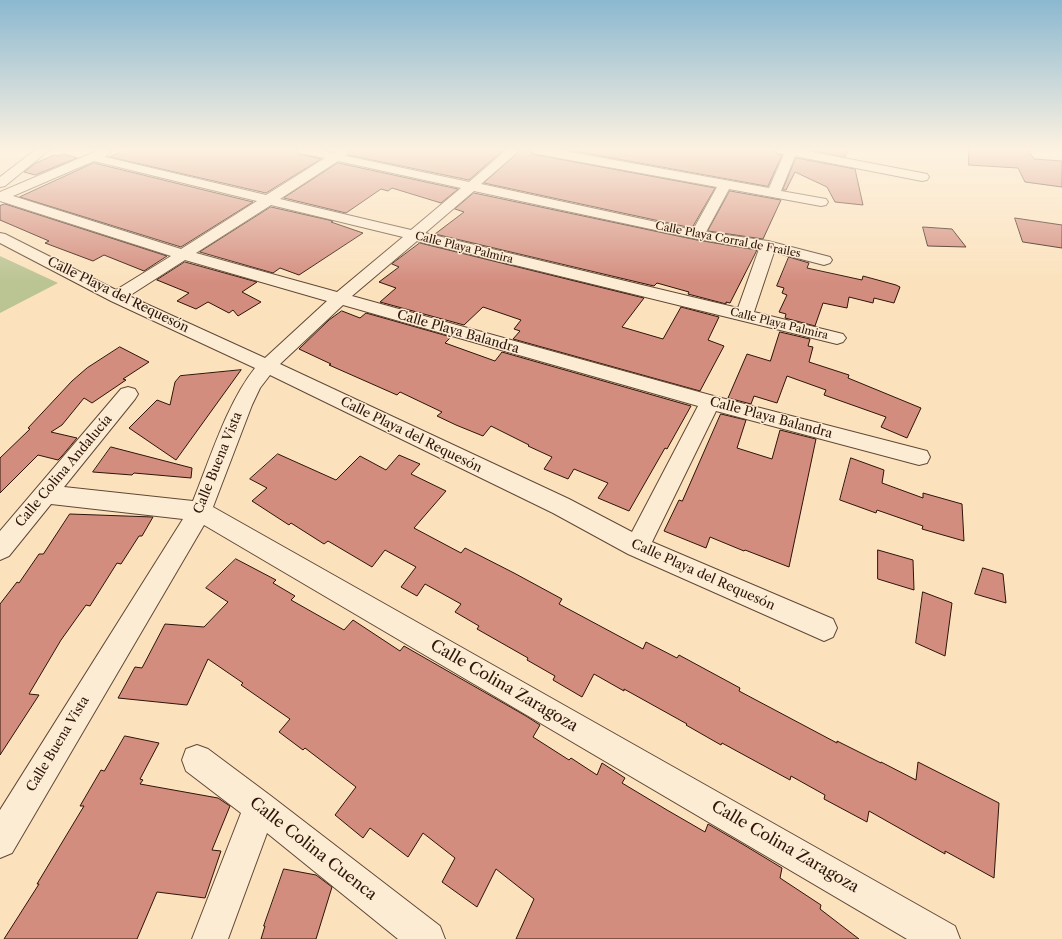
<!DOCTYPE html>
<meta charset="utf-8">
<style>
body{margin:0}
canvas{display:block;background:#fbe2bd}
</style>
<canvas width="1062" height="939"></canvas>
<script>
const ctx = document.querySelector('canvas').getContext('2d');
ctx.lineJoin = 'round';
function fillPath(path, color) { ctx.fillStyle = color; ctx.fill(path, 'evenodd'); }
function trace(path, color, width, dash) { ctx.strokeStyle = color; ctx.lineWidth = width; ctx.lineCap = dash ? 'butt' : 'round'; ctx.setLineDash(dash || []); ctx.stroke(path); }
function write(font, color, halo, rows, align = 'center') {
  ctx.font = font + ' "Libre Caslon Text",serif'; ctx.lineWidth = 3; ctx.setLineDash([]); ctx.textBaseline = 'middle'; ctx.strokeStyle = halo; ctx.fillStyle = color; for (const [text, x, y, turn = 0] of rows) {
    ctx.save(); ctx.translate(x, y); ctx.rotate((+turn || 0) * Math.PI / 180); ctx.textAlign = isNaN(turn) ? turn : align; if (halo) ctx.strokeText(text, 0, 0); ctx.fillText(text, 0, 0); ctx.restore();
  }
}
const green = new Path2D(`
 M 0,256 L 58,283 L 0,313 Z`);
const building = new Path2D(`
 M 125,150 L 296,150 L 299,154 L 321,159 L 266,193 L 110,157 Z
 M 348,150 L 503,150 L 469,180 L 348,155 Z
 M 521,150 L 530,150 L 532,154 L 537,155 L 715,188 L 692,228 L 484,183 Z
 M 569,150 L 775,150 L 777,154 L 782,155 L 768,186 Z
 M 811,150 L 848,150 L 845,157 Z
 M 969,150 L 1028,150 L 1034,159 L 1062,161 L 1062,187 L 1025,182 L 1018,168 L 969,165 Z
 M 64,154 L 77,158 L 35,175 L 24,172 L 36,163 L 54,155 L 58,156 Z
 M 796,158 L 855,169 L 863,205 L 835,202 L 827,187 L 795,172 L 786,190 L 783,190 Z
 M 94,163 L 253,202 L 181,247 L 20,197 Z
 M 338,163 L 458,189 L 441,203 L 392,188 L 388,191 L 381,189 L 346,213 L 284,198 Z
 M 730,191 L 781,200 L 763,239 L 708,231 Z
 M 474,193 L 697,240 L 757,250 L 730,303 L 726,302 L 726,304 L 688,294 L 689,292 L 657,283 L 654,286 L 435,234 L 464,212 L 455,209 Z
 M 5,204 L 167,256 L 144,271 L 104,255 L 93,261 L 45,243 L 49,241 L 0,220 L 0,206 Z
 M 271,207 L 333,221 L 331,222 L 363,233 L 299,275 L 280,268 L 273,273 L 200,252 Z
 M 1015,218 L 1062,225 L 1062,248 L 1023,242 Z
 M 923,227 L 952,229 L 966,247 L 928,246 Z
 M 420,243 L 644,298 L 622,327 L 663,339 L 681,307 L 719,317 L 708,340 L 724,346 L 700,391 L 513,339 L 520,331 L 514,329 L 521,320 L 483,307 L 464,325 L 380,302 L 396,288 L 379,282 L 399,267 L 392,264 Z
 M 789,257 L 809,263 L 807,268 L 862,280 L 863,276 L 896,285 L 900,287 L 894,303 L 874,298 L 873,303 L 849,297 L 847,308 L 823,303 L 815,326 L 785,318 L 786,314 L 779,312 L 787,295 L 782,293 L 784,288 L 777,286 Z
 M 185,262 L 257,282 L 242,292 L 261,302 L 238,316 L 233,310 L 229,313 L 208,302 L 196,309 L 177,301 L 189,293 L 157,280 Z
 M 342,311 L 360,318 L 366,313 L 451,337 L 445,343 L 495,361 L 502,352 L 691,406 L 667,449 L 665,448 L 629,511 L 598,498 L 608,483 L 574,469 L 568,479 L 544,469 L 552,457 L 528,446 L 529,445 L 491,426 L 483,436 L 456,425 L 437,416 L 442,412 L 400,392 L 397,395 L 329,365 L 331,364 L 299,349 L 329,320 Z
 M 780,332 L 810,339 L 808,346 L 813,347 L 809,362 L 849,375 L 848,378 L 921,408 L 907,438 L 881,427 L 886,417 L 824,395 L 826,390 L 787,376 L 777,403 L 754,396 L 751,404 L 728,398 L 747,354 L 770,361 Z
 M 120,347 L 149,362 L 123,379 L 126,380 L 92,403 L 84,398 L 62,425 L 51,432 L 77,438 L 62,456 L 58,460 L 38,455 L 0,493 L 0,458 L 30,429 L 28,428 L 72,381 L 87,368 Z
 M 241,370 L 176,460 L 129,428 L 157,400 L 170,405 L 175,382 L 180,376 Z
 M 721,414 L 746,420 L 737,448 L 772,459 L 780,430 L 816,439 L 789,567 L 745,550 L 744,551 L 710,537 L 706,548 L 664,531 L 679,500 L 682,501 Z
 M 111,447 L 192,468 L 191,478 L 134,473 L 132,475 L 93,472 Z
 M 278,454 L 336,480 L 360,456 L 386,470 L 399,455 L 420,464 L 411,474 L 446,491 L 414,528 L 461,553 L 465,548 L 514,573 L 562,599 L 559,604 L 643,649 L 646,642 L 677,658 L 679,655 L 740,688 L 739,691 L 837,743 L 837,741 L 881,763 L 881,762 L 916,780 L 918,762 L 999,803 L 994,878 L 945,851 L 945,854 L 869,811 L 867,822 L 824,799 L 825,795 L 791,776 L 790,780 L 722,743 L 721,745 L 686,725 L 687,724 L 624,689 L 624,691 L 594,674 L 582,697 L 553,680 L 555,676 L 527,660 L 528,658 L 477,629 L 479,626 L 455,612 L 461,604 L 425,584 L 417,596 L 401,587 L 416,567 L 385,550 L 372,567 L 328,541 L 324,544 L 291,523 L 289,525 L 252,501 L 267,488 L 250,479 Z
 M 851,458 L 884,470 L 882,483 L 923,498 L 923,493 L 962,504 L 964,541 L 922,529 L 923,526 L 877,510 L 876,513 L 840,500 Z
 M 70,514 L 153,517 L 142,536 L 139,536 L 121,564 L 117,563 L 90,606 L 86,605 L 61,640 L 29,694 L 39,695 L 0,755 L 0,604 L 17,582 L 19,583 L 39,554 L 43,554 Z
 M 878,550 L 913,560 L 914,590 L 878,579 Z
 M 236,559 L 276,580 L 273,583 L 295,596 L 291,600 L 344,630 L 353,620 L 400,651 L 404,646 L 526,716 L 540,725 L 533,737 L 569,760 L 571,758 L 597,775 L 602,763 L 625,778 L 622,783 L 667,810 L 705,832 L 708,824 L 744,845 L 782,868 L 780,878 L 821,905 L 820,909 L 859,939 L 516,939 L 534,899 L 496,869 L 477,907 L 442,882 L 455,858 L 423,833 L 408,857 L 370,828 L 363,838 L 335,815 L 356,787 L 305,748 L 303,750 L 279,732 L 290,719 L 241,685 L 243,683 L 208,659 L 187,705 L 118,698 L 135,667 L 142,668 L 165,624 L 204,627 L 228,602 L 206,588 Z
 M 983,568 L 1003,574 L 1006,603 L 975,594 Z
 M 923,592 L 952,603 L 945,656 L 916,643 Z
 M 125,736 L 159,743 L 140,779 L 143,780 L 140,784 L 218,798 L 230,806 L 212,850 L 221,851 L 205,898 L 157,892 L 137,939 L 4,939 L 39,884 L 37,884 L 84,806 L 80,806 L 101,770 L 104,771 Z
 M 284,869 L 316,875 L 332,887 L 316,939 L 261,939 L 265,926 L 264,926 Z`);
const minor = new Path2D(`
 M 35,150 L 49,150 L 5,186 L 0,187 L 0,177 Z
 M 99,150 L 110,150 L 111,152 L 105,157 L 266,195 L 325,158 L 299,153 L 297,150 L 321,150 L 334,153 L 338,150 L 346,150 L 348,153 L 346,156 L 469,182 L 506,150 L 520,150 L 481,184 L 693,230 L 717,187 L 537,154 L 533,153 L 531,150 L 559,150 L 769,188 L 784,154 L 778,153 L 776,150 L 802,150 L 927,174 L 929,177 L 927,180 L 922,181 L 795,156 L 781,191 L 826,199 L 828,202 L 826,205 L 821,206 L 729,189 L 706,232 L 768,241 L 830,257 L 832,260 L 830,263 L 824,265 L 774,252 L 754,312 L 843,334 L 846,338 L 843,342 L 837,344 L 417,241 L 352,296 L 710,395 L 927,451 L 930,457 L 927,463 L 919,465 L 716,411 L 652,542 L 833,619 L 837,628 L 833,637 L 824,641 L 815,637 L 628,554 L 553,513 L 270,375 L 260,388 L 252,405 L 213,507 L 955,926 L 960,939 L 907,939 L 204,525 L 12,853 L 0,858 L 0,810 L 183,519 L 51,504 L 9,556 L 0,560 L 0,531 L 121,389 L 128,387 L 135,389 L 138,394 L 135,399 L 64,487 L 193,501 C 210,459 227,403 255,368 L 111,301 L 0,243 L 0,233 L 5,234 L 116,290 L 171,256 L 0,201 L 0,192 ZM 94,161 L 257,201 L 181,249 L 13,196 ZM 338,161 L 461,188 L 411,230 L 280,199 ZM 474,191 L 697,239 L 759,249 L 738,308 L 425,233 ZM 271,205 L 403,237 L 337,292 L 196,253 ZM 185,260 L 327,301 L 265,358 L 129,296 ZM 343,305 L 698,406 L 632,532 L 569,499 L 280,364 Z
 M 197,745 L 208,749 L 271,796 L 440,926 L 445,939 L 398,939 L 267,833 L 228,939 L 192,939 L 241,813 L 186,771 L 182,760 L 186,749 Z`);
const farStreetnames = [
 ["Calle Playa Corral de Frailes",728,240,11],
 ["Calle Playa Palmira",464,248,14],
 ["Calle Playa Palmira",779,324,14]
];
const streetNames = [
 ["Calle Playa del Requesón",118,295,26],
 ["Calle Playa Balandra",458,332,16],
 ["Calle Playa Balandra",771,418,15],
 ["Calle Playa del Requesón",411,435,26],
 ["Calle Buena Vista",218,463,-68],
 ["Calle Colina Andalucía",64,471,-50],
 ["Calle Playa del Requesón",703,575,24],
 ["Calle Buena Vista",58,744,-59]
];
const nearStreetnames = [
 ["Calle Colina Zaragoza",504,686,30],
 ["Calle Colina Zaragoza",785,847,30],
 ["Calle Colina Cuenca",313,849,38]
];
fillPath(green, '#bbc493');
fillPath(building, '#d38d7f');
trace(building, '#2e1409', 1);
trace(minor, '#614836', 2);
fillPath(minor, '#fcecd4');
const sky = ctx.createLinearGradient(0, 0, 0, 282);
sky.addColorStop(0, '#8bb8d0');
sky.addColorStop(0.53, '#fdf2e1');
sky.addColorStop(1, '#fdf2e100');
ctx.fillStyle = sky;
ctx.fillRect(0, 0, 1062, 282);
write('11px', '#2e1409', '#fcecd4', farStreetnames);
write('13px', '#2e1409', '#fcecd4', streetNames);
write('16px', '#2e1409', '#fcecd4', nearStreetnames);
</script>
